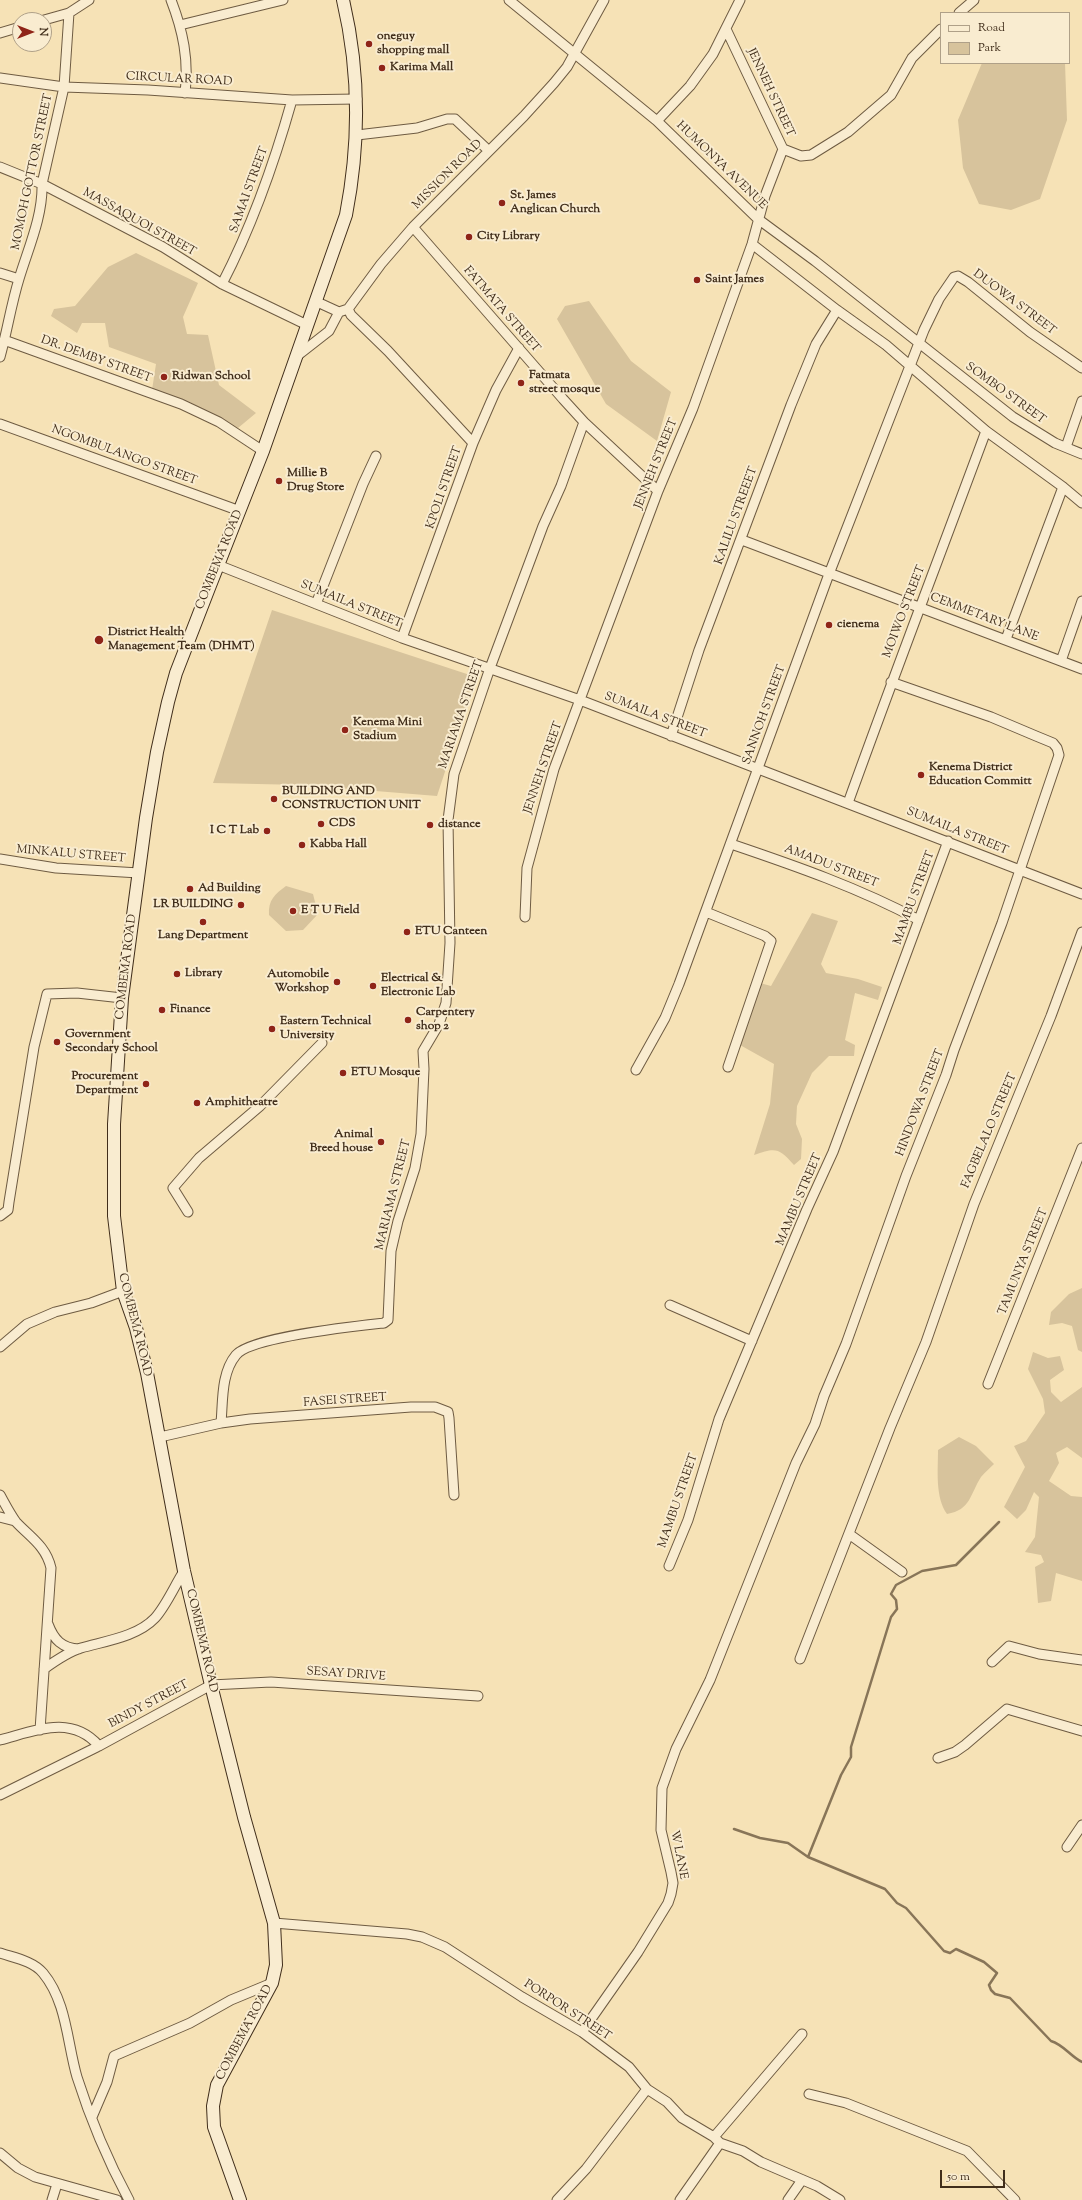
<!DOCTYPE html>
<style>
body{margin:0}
#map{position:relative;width:1082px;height:2200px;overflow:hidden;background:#f6e2b6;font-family:"Sorts Mill Goudy",serif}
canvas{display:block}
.legend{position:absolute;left:940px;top:12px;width:130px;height:52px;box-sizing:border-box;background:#f9ecd0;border:1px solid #afa088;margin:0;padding:5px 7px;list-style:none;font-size:12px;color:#412e1b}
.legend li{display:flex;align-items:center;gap:8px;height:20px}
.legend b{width:20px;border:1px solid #afa088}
.north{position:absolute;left:12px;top:12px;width:40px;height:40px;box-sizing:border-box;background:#f9ecd0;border:1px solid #afa088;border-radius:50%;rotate:90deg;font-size:11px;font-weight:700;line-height:16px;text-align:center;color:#412e1b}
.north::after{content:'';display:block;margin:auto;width:14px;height:18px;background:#8f2418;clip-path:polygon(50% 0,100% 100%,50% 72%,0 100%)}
.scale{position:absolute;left:940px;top:2170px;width:65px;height:18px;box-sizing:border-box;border:2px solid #412e1b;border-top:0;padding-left:5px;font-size:12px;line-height:14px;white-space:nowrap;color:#412e1b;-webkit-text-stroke:3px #f9ecd0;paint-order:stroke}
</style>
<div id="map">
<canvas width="1082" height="2200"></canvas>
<ul class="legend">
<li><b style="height:5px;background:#f9ecd0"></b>Road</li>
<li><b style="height:11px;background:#d7c39c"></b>Park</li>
</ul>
<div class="north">N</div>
<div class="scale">50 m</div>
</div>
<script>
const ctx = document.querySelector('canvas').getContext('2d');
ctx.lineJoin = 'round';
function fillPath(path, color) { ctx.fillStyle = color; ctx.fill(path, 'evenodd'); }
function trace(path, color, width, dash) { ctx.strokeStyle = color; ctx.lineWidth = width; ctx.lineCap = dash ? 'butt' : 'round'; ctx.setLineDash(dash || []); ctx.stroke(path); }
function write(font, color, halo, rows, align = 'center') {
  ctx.font = font + ' "Sorts Mill Goudy",serif'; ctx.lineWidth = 4; ctx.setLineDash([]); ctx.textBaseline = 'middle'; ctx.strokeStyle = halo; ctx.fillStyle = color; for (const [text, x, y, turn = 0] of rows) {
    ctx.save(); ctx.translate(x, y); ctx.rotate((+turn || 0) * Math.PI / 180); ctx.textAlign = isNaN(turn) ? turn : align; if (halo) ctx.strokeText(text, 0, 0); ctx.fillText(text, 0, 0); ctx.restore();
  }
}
const green = new Path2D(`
 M 982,63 L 1065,63 L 1067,120 L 1040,199 L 1011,210 L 979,204 L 963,168 L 958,120 Z
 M 136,253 L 198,283 L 183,317 L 187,334 L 208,335 L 219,385 L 256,413 L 238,428 L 152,390 L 156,364 L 109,347 L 105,323 L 82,323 L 77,333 L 51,316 L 54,309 L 75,306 L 108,267 Z
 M 589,301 L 631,361 L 671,392 L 657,441 L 606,404 L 557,319 L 565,306 Z
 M 272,610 L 476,677 L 437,796 L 302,785 L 213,783 Z
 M 286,886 L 313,894 L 318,914 L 303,930 L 286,931 L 269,915 C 268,900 275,894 286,886 Z
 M 812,913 L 838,921 L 821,964 L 826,973 L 858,979 L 882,987 L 878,1000 L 855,993 L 845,1040 L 855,1045 L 854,1056 L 829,1056 L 812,1073 L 797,1106 L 796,1124 L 802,1139 L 801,1159 L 794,1165 C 779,1148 776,1147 754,1155 L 770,1104 L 774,1064 L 740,1045 L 760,983 L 771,986 Z
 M 1082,1288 L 1082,1352 L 1078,1350 L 1072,1326 L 1062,1323 L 1049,1325 L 1051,1312 L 1069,1294 Z
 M 1033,1352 L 1048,1358 L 1060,1356 L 1064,1370 L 1050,1380 L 1051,1392 L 1061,1402 L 1082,1387 L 1082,1458 L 1067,1447 L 1056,1453 L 1059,1463 L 1049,1481 L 1071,1496 L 1082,1497 L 1082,1581 L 1056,1573 L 1051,1601 L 1038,1603 L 1035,1567 L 1044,1562 L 1041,1555 L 1025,1552 L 1035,1537 L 1039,1497 L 1034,1492 L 1026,1510 L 1017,1519 L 1004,1507 L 1025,1467 L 1014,1446 L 1026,1441 L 1045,1413 L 1043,1399 L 1028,1369 Z
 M 959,1437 L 976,1446 L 994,1464 C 990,1468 985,1472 981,1477 C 970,1494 971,1510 947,1514 C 935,1497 938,1470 938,1450 Z`);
const stream = new Path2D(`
 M 734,1829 L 760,1838 L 788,1843 L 808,1857 L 885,1889 L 897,1903 L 906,1908 L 944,1951 L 950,1953 L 956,1949 L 984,1962 L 997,1973 L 989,1985 L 991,1990 L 995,1994 L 1010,1998 L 1051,2041 C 1064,2045 1070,2056 1082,2062
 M 808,1857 L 841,1775 L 851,1757 L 851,1747 L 891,1617 L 897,1609 L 896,1600 L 891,1594 L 896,1585 L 922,1571 L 956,1565 L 999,1522`);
const street = new Path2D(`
 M 171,0 C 183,31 189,60 185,93
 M 509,0 L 657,121 L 758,219 L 815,261 L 1013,417 L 1055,443 L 1082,454
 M 959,13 L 974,0
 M 44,20 L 69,13 L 89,0
 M 180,25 L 283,0
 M 0,33 L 20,27
 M 0,78 L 64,87 L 148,90 L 292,100 L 357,99
 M 657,121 L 690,86 L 713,54 L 740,0
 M 357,135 L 417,128 L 447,119 L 455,119 L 489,151
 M 783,149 L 801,156 L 811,155 L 848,132 L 891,95 L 912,58 L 941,29
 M 0,167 L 42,184 L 163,247 L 222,284 L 307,325
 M 413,227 L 563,399 L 584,422 L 658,491
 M 752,244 L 837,310 L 886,345 L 986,431 L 1063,487 L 1082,503
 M 0,273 L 19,279
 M 222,284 C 252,226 274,164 292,100
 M 315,301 L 339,312
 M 348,309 L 351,315 L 388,351 L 473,443
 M 339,312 L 348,309 L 381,264 L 413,227 L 524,116 L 554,83 L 567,67 L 604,0
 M 4,340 L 181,404 L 219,422 L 263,451
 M 297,356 L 329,331 L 339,312
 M 0,357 C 7,332 11,305 19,279 C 28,249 43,216 42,184 L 64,87 L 69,13
 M 0,424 L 240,511
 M 1066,447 L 1082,401
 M 742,540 L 1082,669
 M 218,565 L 402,638 L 580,700 L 1082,894
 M 316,604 L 363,484 L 376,456
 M 402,638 L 473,443 L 496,390 L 519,348
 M 1006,639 L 1063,487
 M 1061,661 L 1082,601
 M 671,736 L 699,650 L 791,405 L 816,344 L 837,310
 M 848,803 C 893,678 940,555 986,431
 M 731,844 C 796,866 859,888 919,920
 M 0,859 L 56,868 L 139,873
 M 706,912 L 765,936 L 771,941 L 728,1067
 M 525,917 L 527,868 L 554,769 L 658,491 L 693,408 L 752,244 L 765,196 L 783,149 L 726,29
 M 636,1070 L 665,1018 L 679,984 L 829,574 L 924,330 L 939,299 L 954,277 L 958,276 L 968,282 L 1030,332 L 1082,368
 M 188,1212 L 173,1188 L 199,1158 L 260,1106 L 322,1043
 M 0,1216 L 8,1210 L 9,1202 L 34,1047 L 47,994 L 77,993 L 122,998
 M 670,1305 L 752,1341
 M 0,1347 L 27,1324 L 55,1312 L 91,1303 L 123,1291
 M 988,1384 L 1082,1148
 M 221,1423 C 223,1401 221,1373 236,1355 C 251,1337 357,1326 384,1323 L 388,1320 L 391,1251 L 398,1221 L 415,1168 L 421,1134 L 424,1069 L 423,1051 L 439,1024 L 446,1003 L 450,943 L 448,820 L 454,774 L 490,668 L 543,526 L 561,486 L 584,422
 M 160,1437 L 221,1423 L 250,1419 L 411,1407 L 435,1407 L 448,1412 L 449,1418 L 454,1495
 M 0,1495 C 5,1504 10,1514 16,1522 C 30,1537 46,1546 51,1568 L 40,1730
 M 0,1517 L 15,1521
 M 849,1534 L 902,1572
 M 669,1566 L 688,1520 L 719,1419 L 807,1209 L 833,1152 L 948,841
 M 48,1624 C 54,1640 62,1648 79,1649
 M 800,1659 L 890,1428 L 926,1342 L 974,1204 L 1051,1016 L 1082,932
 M 992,1662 L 1009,1646 L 1039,1654 L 1082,1660
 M 44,1669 C 55,1661 68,1652 81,1648 C 105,1641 137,1637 155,1618 C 166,1606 175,1585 184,1571
 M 0,1740 C 35,1731 71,1714 99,1746
 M 938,1758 L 955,1752 L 965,1745 L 1007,1709 L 1082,1731
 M 0,1795 L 99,1746 L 211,1685 L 271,1682 L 478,1696
 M 1067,1847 L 1082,1825
 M 274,1923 L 407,1934 L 422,1937 L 445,1947 L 522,1997 L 582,2032 L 629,2067 L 647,2089 L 667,2102 L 682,2118 L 714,2137 L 720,2143 L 743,2151 L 761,2162 L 817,2186 L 840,2200
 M 0,1953 C 15,1958 33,1961 43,1973 C 67,2002 67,2043 77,2077 C 90,2118 108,2161 129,2200
 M 582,2032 L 638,1952 L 668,1903 L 671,1894 L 673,1883 L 671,1872 L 661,1830 L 662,1788 L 676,1749 L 710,1680 L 796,1463 L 815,1424 L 824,1396 L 846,1344 L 906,1176 L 946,1075 L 954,1050 L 1002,923 L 1059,755 L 1057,748 L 1053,743 L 1036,736 L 991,717 L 891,682
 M 809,2094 L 846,2103 L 967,2151 L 1015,2200
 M 92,2117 L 107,2082 L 114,2056 L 190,2023 L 231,2000 L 272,1983
 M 714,2137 L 802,2034
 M 0,2153 L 18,2168 L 35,2177 L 117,2200
 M 52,2200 L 57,2184
 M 557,2200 L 586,2169 L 647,2089
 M 680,2200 L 720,2143
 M 788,2200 L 802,2180`);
const secondary = new Path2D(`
 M 240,2200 L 214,2127 L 213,2106 L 217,2085 L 272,1983 L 276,1965 L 274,1923 L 244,1817 L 211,1685 L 184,1571 L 147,1373 L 136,1328 L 123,1291 L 114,1216 L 114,1124 L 122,998 L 146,818 L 157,752 L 168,702 L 176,673 L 209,588 L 263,451 L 346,215 C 360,143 360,72 343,0`);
const markers = [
 [369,44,4,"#8f2418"],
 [382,68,4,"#8f2418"],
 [502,203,4,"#8f2418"],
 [469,237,4,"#8f2418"],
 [697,280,4,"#8f2418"],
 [164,377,4,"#8f2418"],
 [521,383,4,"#8f2418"],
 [279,481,4,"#8f2418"],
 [829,625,4,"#8f2418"],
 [99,640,5,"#8f2418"],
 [345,730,4,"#8f2418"],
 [921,775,4,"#8f2418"],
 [274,799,4,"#8f2418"],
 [321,824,4,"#8f2418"],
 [430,825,4,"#8f2418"],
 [267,831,4,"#8f2418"],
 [302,845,4,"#8f2418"],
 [190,889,4,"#8f2418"],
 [241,905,4,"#8f2418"],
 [293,911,4,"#8f2418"],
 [203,922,4,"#8f2418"],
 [407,932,4,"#8f2418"],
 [177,974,4,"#8f2418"],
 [337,982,4,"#8f2418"],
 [373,986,4,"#8f2418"],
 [162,1010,4,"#8f2418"],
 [408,1020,4,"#8f2418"],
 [272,1029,4,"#8f2418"],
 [57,1042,4,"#8f2418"],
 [343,1073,4,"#8f2418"],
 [146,1084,4,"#8f2418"],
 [197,1103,4,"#8f2418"],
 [381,1142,4,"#8f2418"]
];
const poiNames = [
 ["oneguy",377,37],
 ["shopping mall",377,51],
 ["Karima Mall",390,68],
 ["St. James",510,196],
 ["Anglican Church",510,210],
 ["City Library",477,237],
 ["Saint James",705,280],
 ["Fatmata",529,376],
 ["street mosque",529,390],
 ["Ridwan School",172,377],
 ["Millie B",287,474],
 ["Drug Store",287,488],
 ["cienema",837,625],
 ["District Health",108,633],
 ["Management Team (DHMT)",108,647],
 ["Kenema Mini",353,723],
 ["Stadium",353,737],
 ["Kenema District",929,768],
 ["Education Committ",929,782],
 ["BUILDING AND",282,792],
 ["CONSTRUCTION UNIT",282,806],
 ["CDS",329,824],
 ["distance",438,825],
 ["I C T Lab",259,831,"right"],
 ["Kabba Hall",310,845],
 ["Ad Building",198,889],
 ["LR BUILDING",233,905,"right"],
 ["E T U Field",301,911],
 ["ETU Canteen",415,932],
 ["Lang Department",203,936,"center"],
 ["Library",185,974],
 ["Automobile",329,975,"right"],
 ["Workshop",329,989,"right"],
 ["Electrical &",381,979],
 ["Electronic Lab",381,993],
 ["Finance",170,1010],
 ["Carpentery",416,1013],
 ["shop 2",416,1027],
 ["Eastern Technical",280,1022],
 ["University",280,1036],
 ["Government",65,1035],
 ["Secondary School",65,1049],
 ["ETU Mosque",351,1073],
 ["Procurement",138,1077,"right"],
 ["Department",138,1091,"right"],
 ["Amphitheatre",205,1103],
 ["Animal",373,1135,"right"],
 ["Breed house",373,1149,"right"]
];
const streetNames = [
 ["CIRCULAR ROAD",179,80,3],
 ["JENNEH STREET",770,93,65],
 ["HUMONYA AVENUE",721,166,44],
 ["MOMOH GOTTOR STREET",33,172,-78],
 ["MISSION ROAD",448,175,-45],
 ["SAMAI STREET",250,190,-70],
 ["MASSAQUOI STREET",139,223,29],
 ["DUOWA STREET",1014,303,37],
 ["FATMATA STREET",501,310,49],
 ["DR. DEMBY STREET",96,360,20],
 ["SOMBO STREET",1005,394,36],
 ["NGOMBULANGO STREET",124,456,20],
 ["JENNEH STREET",657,464,-68],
 ["KPOLI STREET",445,488,-71],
 ["KALILU STREEET",737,516,-70],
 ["COMBEMA ROAD",220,560,-68],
 ["SUMAILA STREET",351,605,22],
 ["MOIWO STREET",905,612,-69],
 ["CEMMETARY LANE",984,618,21],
 ["MARIAMA STREET",462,715,-71],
 ["SANNOH STREET",765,715,-70],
 ["SUMAILA STREET",655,716,21],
 ["JENNEH STREET",544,768,-71],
 ["SUMAILA STREET",957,832,22],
 ["MINKALU STREET",71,855,5],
 ["AMADU STREET",831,867,21],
 ["MAMBU STREET",915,898,-70],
 ["COMBEMA ROAD",127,967,-83],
 ["HINDOWA STREET",921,1103,-69],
 ["FAGBELALO STREET",990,1131,-67],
 ["MARIAMA STREET",394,1195,-76],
 ["MAMBU STREET",800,1200,-67],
 ["TAMUNYA STREET",1024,1262,-68],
 ["COMBEMA ROAD",134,1325,76],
 ["FASEI STREET",345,1401,-4],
 ["MAMBU STREET",679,1501,-71],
 ["COMBEMA ROAD",201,1641,77],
 ["SESAY DRIVE",346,1675,4],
 ["BINDY STREET",149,1705,-28],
 ["W LANE",678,1855,79],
 ["PORPOR STREET",567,2011,33],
 ["COMBEMA ROAD",245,2033,-62]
];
fillPath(green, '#d7c39c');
trace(stream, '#887558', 2.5);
trace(street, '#6e5b42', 11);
trace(secondary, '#412e1b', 14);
trace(street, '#f9ecd0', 9);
trace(secondary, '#f9ecd0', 12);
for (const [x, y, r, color] of markers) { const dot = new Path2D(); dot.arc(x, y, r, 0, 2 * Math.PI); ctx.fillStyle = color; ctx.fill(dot); trace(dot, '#f9ecd0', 1.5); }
write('bold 12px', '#412e1b', '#f9ecd0', poiNames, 'left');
write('12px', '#412e1b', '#f9ecd0', streetNames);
</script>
